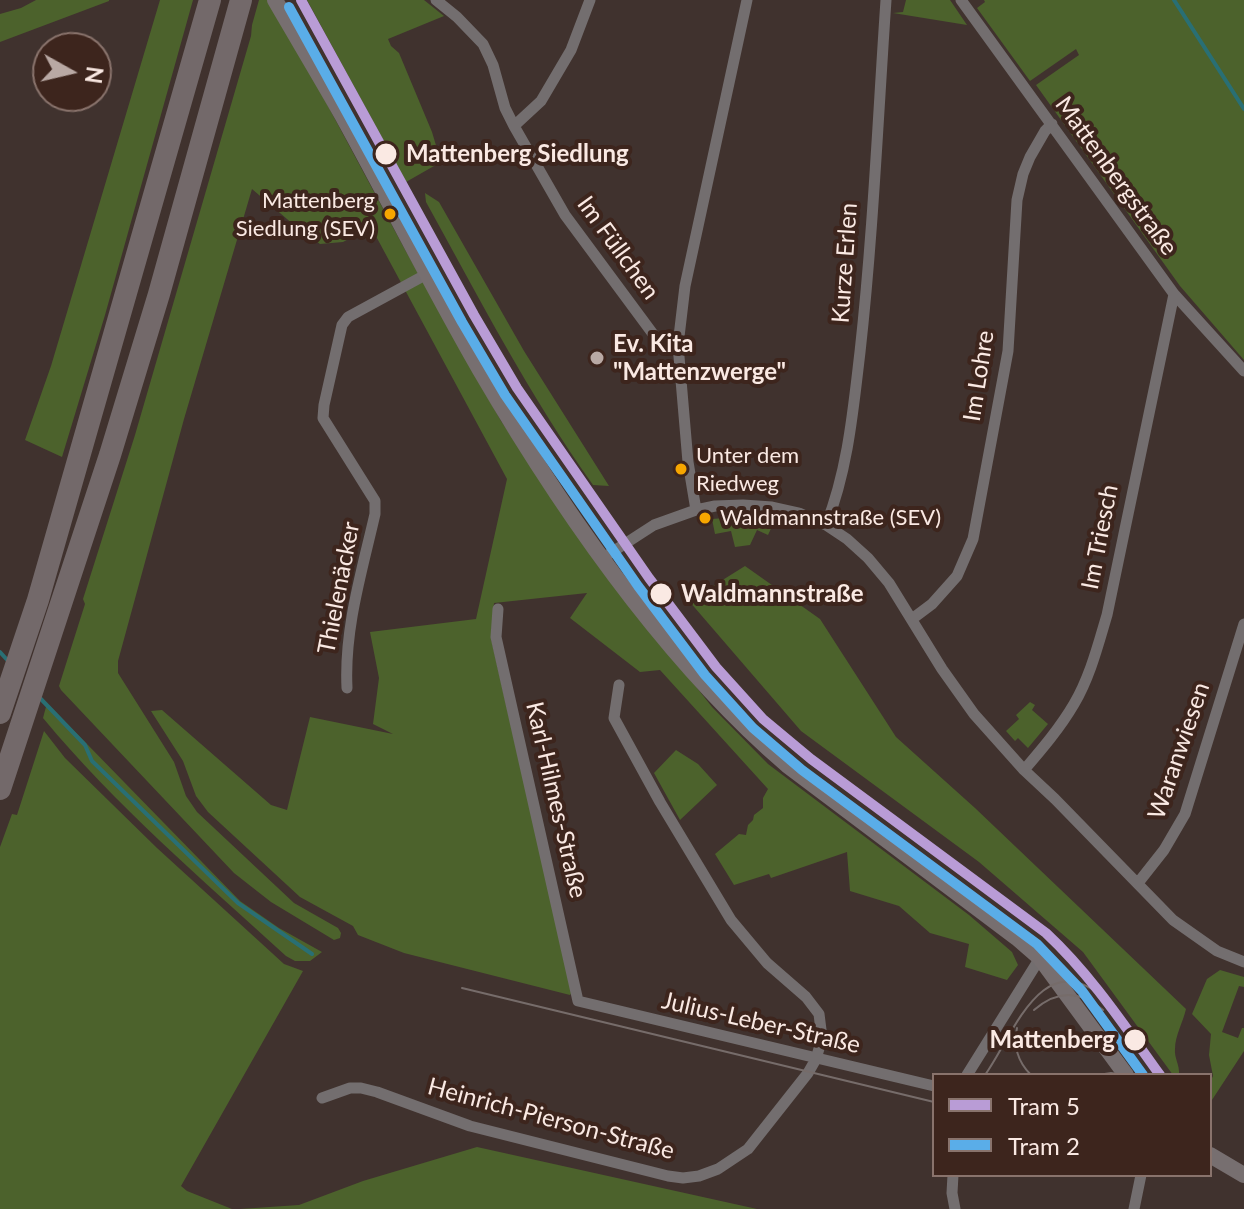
<!DOCTYPE html>
<meta charset="utf-8">
<style>
body{margin:0}
#map{position:relative;width:1244px;height:1209px;overflow:hidden;background:#40322e;font-family:Lato,sans-serif}
canvas{display:block}
.legend{position:absolute;left:932px;top:1073px;width:280px;height:104px;box-sizing:border-box;background:#3d251d;border:2px solid #89736c;margin:0;padding:10px 14px;list-style:none;font-size:24px;color:#fae9e3}
.legend li{display:flex;align-items:center;gap:16px;height:40px}
.legend b{width:40px;border:2px solid #89736c}
.north{position:absolute;left:32px;top:32px;width:80px;height:80px;box-sizing:border-box;background:#3d251d;border:2px solid #89736c;border-radius:50%;rotate:98deg;font-size:22px;font-weight:700;line-height:32px;text-align:center;color:#fae9e3}
.north::after{content:'';display:block;margin:auto;width:28px;height:36px;background:#b9a9a4;clip-path:polygon(50% 0,100% 100%,50% 72%,0 100%)}
</style>
<div id="map">
<canvas width="1244" height="1209"></canvas>
<ul class="legend">
<li><b style="height:10px;background:#b99cd6"></b>Tram 5</li>
<li><b style="height:10px;background:#5aade8"></b>Tram 2</li>
</ul>
<div class="north">N</div>
</div>
<script>
const ctx = document.querySelector('canvas').getContext('2d');
ctx.lineJoin = 'round';
function fillPath(path, color) { ctx.fillStyle = color; ctx.fill(path, 'evenodd'); }
function trace(path, color, width, dash) { ctx.strokeStyle = color; ctx.lineWidth = width; ctx.lineCap = dash ? 'butt' : 'round'; ctx.setLineDash(dash || []); ctx.stroke(path); }
function write(font, color, halo, rows, align = 'center') {
  ctx.font = font + ' Lato,sans-serif'; ctx.lineWidth = 8; ctx.setLineDash([]); ctx.textBaseline = 'middle'; ctx.strokeStyle = halo; ctx.fillStyle = color; for (const [text, x, y, turn = 0] of rows) {
    ctx.save(); ctx.translate(x, y); ctx.rotate((+turn || 0) * Math.PI / 180); ctx.textAlign = isNaN(turn) ? turn : align; if (halo) ctx.strokeText(text, 0, 0); ctx.fillText(text, 0, 0); ctx.restore();
  }
}
const green = new Path2D(`
 M 36,0 L 109,0 L 109,1 L 0,42 L 0,14 L 21,8 Z
 M 160,0 L 193,0 L 105,315 L 62,457 L 25,440 L 51,366 Z
 M 259,0 L 268,0 L 299,52 L 403,246 L 501,421 L 605,571 L 712,707 L 768,764 L 969,915 L 1012,952 L 1018,965 L 1007,980 L 965,967 L 969,944 L 930,933 L 899,906 L 850,891 L 847,852 L 771,878 L 769,874 L 734,885 L 715,854 L 739,834 L 746,835 L 748,825 L 753,820 L 754,815 L 763,808 L 763,798 L 768,789 L 660,670 L 640,672 L 570,618 L 587,593 L 494,603 L 491,638 L 572,992 L 570,995 L 404,953 L 358,935 L 353,926 L 300,897 L 208,812 L 196,796 L 183,761 L 151,711 L 162,710 L 271,805 L 287,810 L 310,717 L 393,734 L 373,724 L 379,678 L 370,632 L 476,619 L 507,479 L 371,227 L 343,242 L 320,244 L 294,225 L 252,189 L 184,419 L 118,661 L 118,673 L 174,762 L 186,796 L 197,812 L 294,903 L 338,928 L 341,933 L 340,938 L 334,940 L 271,902 L 234,873 L 61,690 L 59,686 L 85,604 L 83,599 L 135,435 L 251,36 L 252,25 Z
 M 307,0 L 424,0 L 444,16 L 388,39 L 391,46 L 399,53 L 432,132 L 441,162 L 406,182 Z
 M 906,0 L 950,0 L 967,25 L 893,13 L 903,12 Z
 M 984,0 L 1244,0 L 1244,360 L 1180,286 L 1036,85 L 1079,55 L 1076,49 L 1030,81 L 977,8 L 985,2 Z
 M 425,193 L 439,202 L 524,351 L 609,486 L 593,485 C 529,395 479,298 426,202 Z
 M 747,516 L 775,520 L 768,535 L 757,530 L 750,545 L 735,547 L 731,531 L 715,534 L 712,519 Z
 M 745,566 L 820,619 L 896,737 L 975,808 L 1186,1009 C 1183,1022 1175,1036 1175,1049 C 1174,1058 1180,1065 1179,1075 L 1173,1075 L 1083,952 L 979,862 L 801,731 L 689,601 Z
 M 1030,702 L 1035,705 L 1032,710 L 1048,724 L 1028,748 L 1018,738 L 1015,741 L 1006,731 L 1019,719 L 1016,715 Z
 M 47,703 L 240,901 L 279,928 L 322,952 L 310,961 L 295,961 L 286,956 C 203,880 115,805 43,718 Z
 M 44,731 L 65,758 L 157,848 L 284,964 L 303,971 L 181,1186 L 187,1191 L 232,1209 L 0,1209 L 0,847 L 12,814 L 17,815 Z
 M 676,750 L 698,764 L 717,785 L 680,820 L 654,773 Z
 M 1220,970 L 1244,977 L 1244,987 L 1239,986 L 1222,1032 L 1238,1038 L 1242,1028 L 1244,1028 L 1244,1051 L 1210,1103 L 1210,1082 L 1213,1076 L 1209,1055 L 1211,1034 L 1192,1014 L 1207,979 Z
 M 477,1147 L 757,1209 L 240,1209 L 299,1205 L 363,1181 Z`);
const stream = new Path2D(`
 M 1174,0 L 1244,109
 M 0,652 L 10,663
 M 39,697 L 85,745 L 92,761 L 238,903 L 312,954`);
const minor = new Path2D(`
 M 436,0 L 457,17 L 483,44 L 493,65 L 505,108 L 514,126 L 565,215 L 656,338 L 668,344 L 678,345
 M 961,0 L 1174,294 L 1244,371
 M 514,126 L 541,101 L 571,50 L 590,0
 M 696,510 L 688,462 L 678,345 L 685,286 L 747,0
 M 826,525 C 848,469 853,411 860,352 C 873,235 878,117 886,0
 M 603,558 L 654,525 L 696,510 L 715,506 L 743,505 L 772,507 L 799,513 L 826,525 L 847,539 L 868,558 L 889,583 L 942,669 L 974,714 L 1024,770 L 1055,799 L 1173,920 L 1217,951 L 1244,962
 M 498,609 L 496,637 L 578,1001 L 934,1086
 M 912,619 L 932,604 L 957,576 L 973,539 L 1008,351 L 1017,200 L 1023,174 L 1030,157 L 1045,131 L 1052,124
 M 347,688 C 344,629 362,571 375,514 L 375,501 L 323,418 L 324,405 L 342,325 L 348,317 L 427,274
 M 1024,770 C 1042,749 1060,728 1074,704 C 1090,677 1098,645 1107,615 L 1174,294
 M 1138,883 L 1164,850 L 1185,814 L 1244,624
 M 967,1075 L 1040,958
 M 322,1098 L 350,1088 L 361,1088 L 377,1092 L 470,1126 L 668,1176 L 683,1178 L 699,1176 L 718,1169 L 748,1149 L 808,1073 L 816,1059 L 822,1038 L 819,1014 L 806,997 L 767,963 L 731,920 L 660,802 L 614,718 L 619,685
 M 953,1175 L 952,1193 L 955,1209
 M 1134,1209 L 1141,1175`);
const secondary = new Path2D(`
 M 275,0 C 297,38 320,76 342,115 C 389,200 432,287 480,370 C 561,509 665,660 787,765 L 1017,938 L 1040,958 L 1126,1075
 M 1210,1155 L 1244,1175`);
const motorway = new Path2D(`
 M 0,713 L 38,600 L 210,0
 M 0,789 L 110,455 L 159,294 L 241,0`);
const tram = new Path2D(`
 M 462,988 L 934,1102
 M 1034,1010 C 1057,990 1080,990 1103,1010
 M 1017,1028 C 1013,1046 1018,1062 1031,1075
 M 985,1075 C 1013,1036 1042,944 1104,998
 M 1098,1075 L 1111,1073 L 1124,1075`);
const tram1 = new Path2D(`
 M 301,0 L 474,315 L 517,388 L 649,578 L 716,667 L 763,719 L 811,759 L 1046,933 C 1091,975 1124,1025 1160,1075`);
const tram2 = new Path2D(`
 M 289,7 L 462,322 L 505,395 L 638,586 L 705,675 L 753,728 L 802,770 L 1037,944 L 1082,991 L 1143,1075`);
const markers = [
 [386,154,12,"#fae9e3"],
 [390,214,7,"#f7a600"],
 [597,358,8,"#b9a9a4"],
 [681,469,7,"#f7a600"],
 [705,518,7,"#f7a600"],
 [661,594,12,"#fae9e3"],
 [1135,1040,12,"#fae9e3"]
];
const busNames = [
 ["Mattenberg",375,201,"right"],
 ["Siedlung (SEV)",375,229,"right"],
 ["Unter dem",696,456],
 ["Riedweg",696,484],
 ["Waldmannstraße (SEV)",720,518]
];
const stopNames = [
 ["Mattenberg Siedlung",406,154],
 ["Waldmannstraße",681,594],
 ["Mattenberg",1115,1040,"right"]
];
const streetNames = [
 ["Mattenbergstraße",1116,176,54],
 ["Im Füllchen",618,248,54],
 ["Kurze Erlen",845,263,-86],
 ["Im Lohre",979,376,-81],
 ["Im Triesch",1100,537,-79],
 ["Thielenäcker",339,588,-79],
 ["Waranwiesen",1179,751,-71],
 ["Karl-Hilmes-Straße",556,800,77],
 ["Julius-Leber-Straße",761,1023,13],
 ["Heinrich-Pierson-Straße",551,1119,15]
];
const poiNames = [
 ["Ev. Kita",613,344],
 ["\"Mattenzwerge\"",613,372]
];
fillPath(green, '#4c622c');
trace(stream, '#296f74', 4);
trace(minor, '#736e6f', 11);
trace(secondary, '#776f70', 16);
trace(motorway, '#73696a', 22);
trace(tram, '#766c6a', 2);
trace(tram1, '#b99cd6', 10);
trace(tram2, '#5aade8', 10);
for (const [x, y, r, color] of markers) { const dot = new Path2D(); dot.arc(x, y, r, 0, 2 * Math.PI); ctx.fillStyle = color; ctx.fill(dot); trace(dot, '#3d251d', 3); }
write('22px', '#fae9e3', '#3d251d', busNames, 'left');
write('bold 24px', '#fae9e3', '#3d251d', stopNames, 'left');
write('24px', '#fae9e3', '#3d251d', streetNames);
write('bold 24px', '#fae9e3', '#3d251d', poiNames, 'left');
</script>
